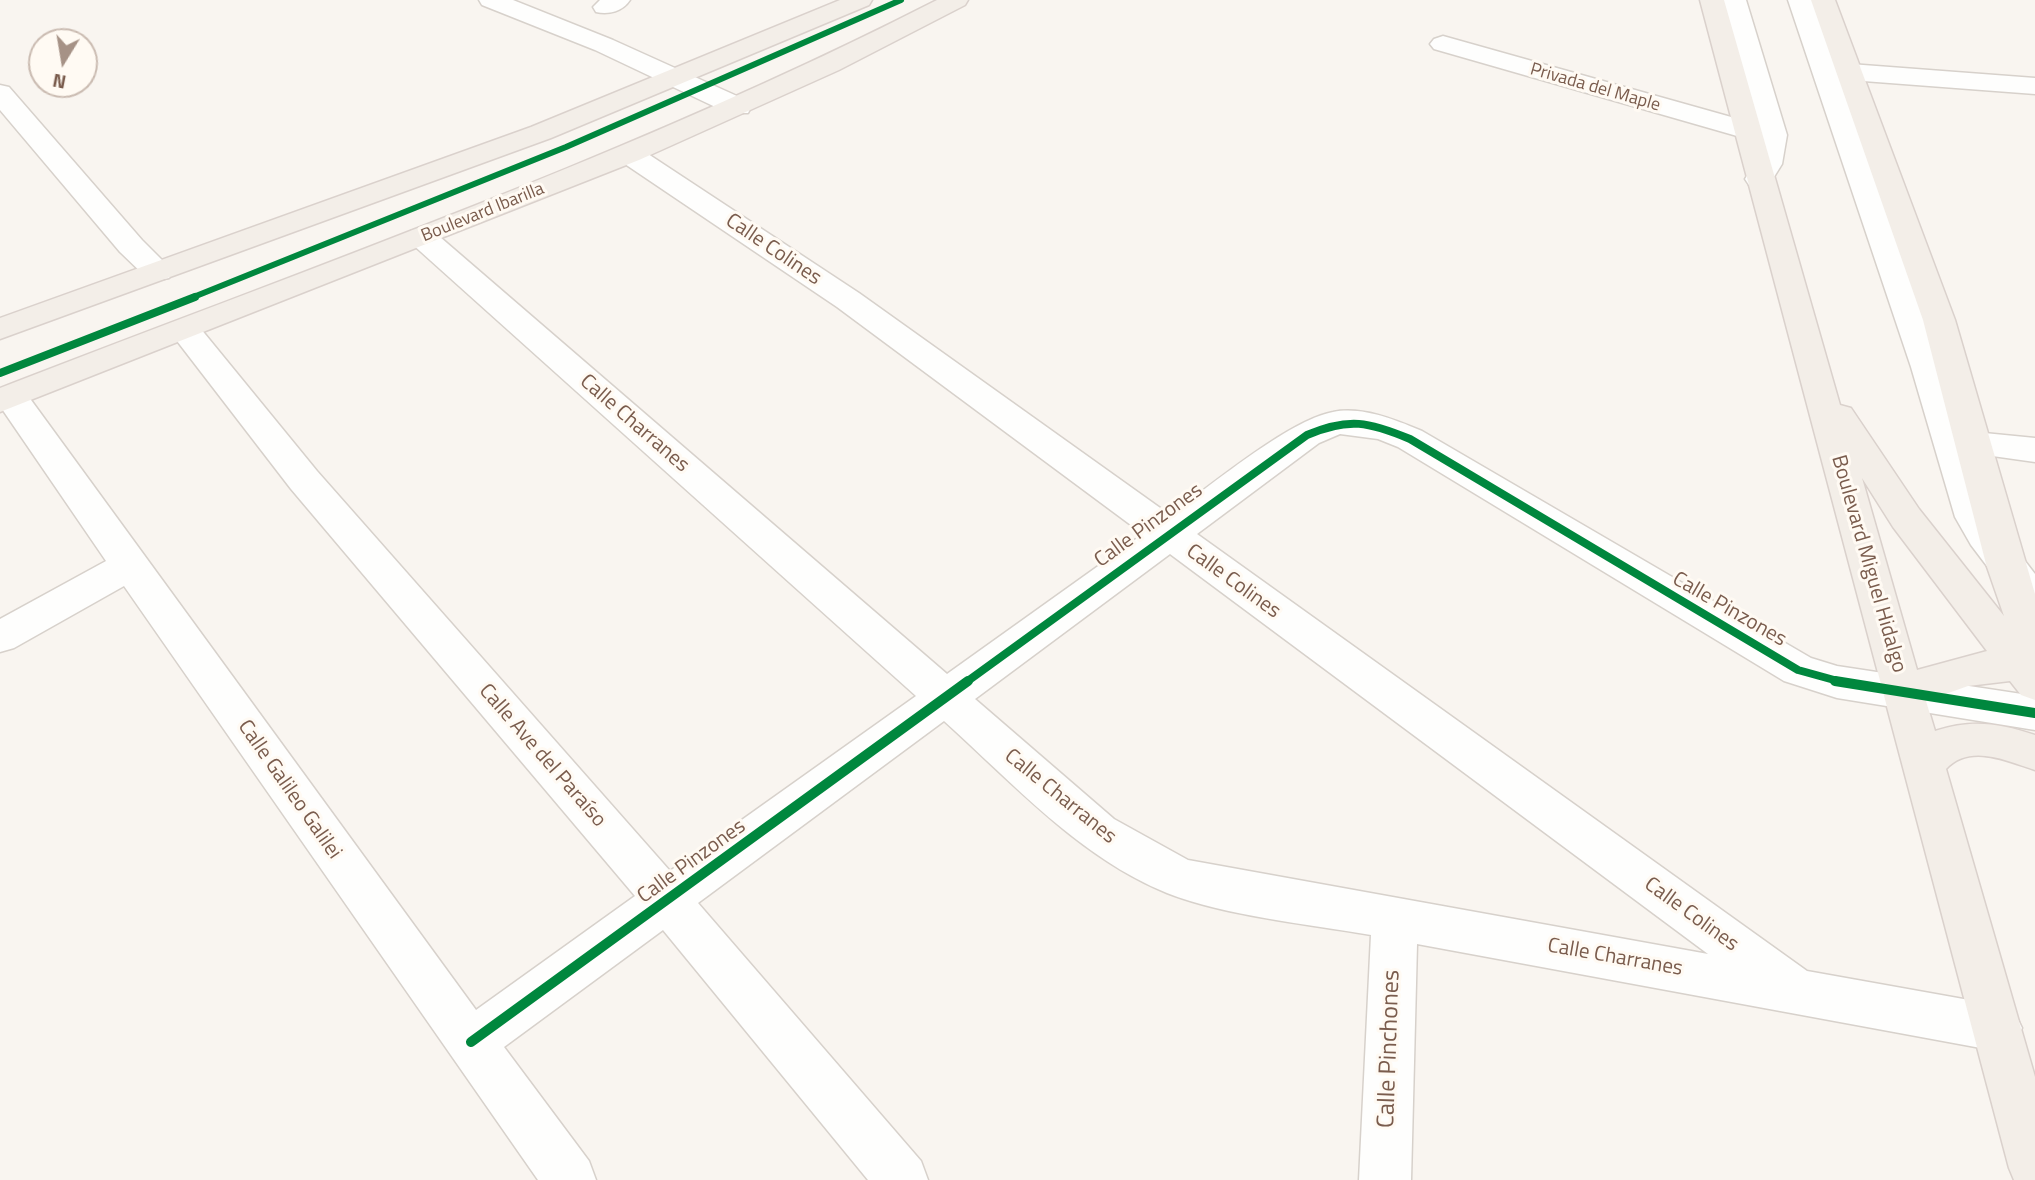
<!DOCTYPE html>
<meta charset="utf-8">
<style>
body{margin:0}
#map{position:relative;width:2035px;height:1180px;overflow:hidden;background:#f9f5f0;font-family:"Titillium Web",sans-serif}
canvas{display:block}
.north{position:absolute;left:28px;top:28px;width:70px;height:70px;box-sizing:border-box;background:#fffaf3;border:2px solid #cabbb1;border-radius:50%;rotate:191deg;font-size:19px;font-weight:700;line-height:28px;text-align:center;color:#7a5c4d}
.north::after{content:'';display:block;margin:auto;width:24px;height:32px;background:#a69286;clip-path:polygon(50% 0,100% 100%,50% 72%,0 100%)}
</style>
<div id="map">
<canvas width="2035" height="1180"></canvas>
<div class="north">N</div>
</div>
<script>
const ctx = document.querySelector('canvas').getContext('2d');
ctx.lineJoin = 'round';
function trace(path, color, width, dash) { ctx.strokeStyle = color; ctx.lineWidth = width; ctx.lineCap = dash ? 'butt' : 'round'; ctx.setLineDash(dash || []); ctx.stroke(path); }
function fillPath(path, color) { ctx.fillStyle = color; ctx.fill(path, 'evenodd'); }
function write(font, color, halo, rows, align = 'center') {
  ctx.font = font + ' "Titillium Web",sans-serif'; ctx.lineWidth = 6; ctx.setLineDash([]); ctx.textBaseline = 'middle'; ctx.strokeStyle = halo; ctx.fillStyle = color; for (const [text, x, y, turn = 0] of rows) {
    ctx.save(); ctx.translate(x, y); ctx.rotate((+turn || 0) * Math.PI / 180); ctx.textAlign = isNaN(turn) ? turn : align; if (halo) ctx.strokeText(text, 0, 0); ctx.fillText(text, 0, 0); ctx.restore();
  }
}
const minor = new Path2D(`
 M 479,0 L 513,0 L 613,40 L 748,101 L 751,107 L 748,113 L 728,113 L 595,50 L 482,5 Z
 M 600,0 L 630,0 C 623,11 609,15 596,12 L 593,7 Z
 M 1722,0 L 1746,0 L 1787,135 L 1782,164 L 1769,185 L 1759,188 L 1749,185 L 1745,179 L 1754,164 L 1759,133 L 1747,138 L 1737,136 L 1434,49 L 1430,44 L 1434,39 L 1443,36 L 1756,124 Z
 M 1788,0 L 1812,0 L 1838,71 L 1850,64 L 2035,78 L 2035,94 L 1850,80 L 1839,76 L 1964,431 L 2035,438 L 2035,462 L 1971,453 L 1991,517 L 2035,574 L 2035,616 L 2021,611 L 1971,545 L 1955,517 L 1911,367 Z
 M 0,85 L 9,87 L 142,240 L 173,271 L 169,278 L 158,280 L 147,278 L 120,252 L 0,110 Z
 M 629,146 L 639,148 L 859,293 L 1170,515 C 1209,487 1289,420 1333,412 C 1362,406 1396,420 1422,431 L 1811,658 L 1837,666 L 2035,696 L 2035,730 L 1837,698 L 1784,681 L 1398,447 L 1378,439 L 1340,434 L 1319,443 L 1197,534 L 1807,971 L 1997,1005 L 2014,1012 L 2022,1028 L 2014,1044 L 1997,1051 L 1417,944 L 1411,1180 L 1359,1180 L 1371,935 C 1307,924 1226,916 1167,893 C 1080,858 1013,783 944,721 L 698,903 L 921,1161 L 928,1180 L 868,1180 L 663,930 L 504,1047 L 589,1161 L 596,1180 L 538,1180 L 124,586 L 14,648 L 0,652 L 0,619 L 106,561 L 0,406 L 0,389 L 11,386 L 23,389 L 476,1010 L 635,896 L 291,489 L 174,337 L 169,330 L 174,323 L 185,320 L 196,323 L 317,471 L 670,871 L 916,696 L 411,243 L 407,237 L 411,231 L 422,228 L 433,231 L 947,674 L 1143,534 L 837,307 L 619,160 L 615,154 L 619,148 ZM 1170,554 L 1708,954 L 1188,860 L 1114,819 L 975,699 Z`);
const major = new Path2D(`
 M 840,0 L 872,0 L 869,5 L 551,138 L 0,339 L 0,318 L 531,127 Z
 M 937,0 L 968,0 L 965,5 L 839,70 L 639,160 L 0,412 L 0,388 C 315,266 636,154 937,0 Z
 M 1700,0 L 1724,0 L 1840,405 L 1851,408 L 1919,509 L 2004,616 L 1986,564 L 1923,320 L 1811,0 L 1835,0 L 1955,320 L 2035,594 L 2035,700 L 2021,695 L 2010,681 L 1968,686 L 1926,701 L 1935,731 C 1972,719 1998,723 2035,735 L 2035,770 C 2007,761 1970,743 1946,769 L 2035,1077 L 2035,1180 L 2014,1180 L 2009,1168 ZM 1862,478 L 1893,527 L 1987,651 L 1917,670 Z`);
const cyclewayFar2 = new Path2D(`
 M 191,298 L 566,147 L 901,0`);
const cyclewayFar1 = new Path2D(`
 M 0,373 L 195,297
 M 965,683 L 1307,435 C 1349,417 1369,422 1410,439 L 1798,670 L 1845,683`);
const cycleway = new Path2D(`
 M 1835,681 L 2035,713
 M 471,1042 L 968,681`);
const farStreetnames = [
 ["Privada del Maple",1595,88,16],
 ["Boulevard Ibarilla",483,213,-22]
];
const streetNames = [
 ["Calle Colines",773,250,34],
 ["Calle Charranes",634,424,41],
 ["Calle Pinzones",1149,526,-36],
 ["Boulevard Miguel Hidalgo",1868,564,74],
 ["Calle Colines",1233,582,36],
 ["Calle Pinzones",1729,610,30],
 ["Calle Ave del Paraíso",542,756,49],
 ["Calle Galileo Galilei",289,790,55],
 ["Calle Charranes",1060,797,39],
 ["Calle Pinzones",692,862,-36],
 ["Calle Colines",1691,915,36],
 ["Calle Charranes",1615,958,10]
];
const nearStreetnames = [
 ["Calle Pinchones",1390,1049,-88]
];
trace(minor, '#d7d1cb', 3);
trace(major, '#dad1cc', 3);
fillPath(minor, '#fefefd');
fillPath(major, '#f3eee8');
trace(cyclewayFar2, '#00873e', 6);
trace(cyclewayFar1, '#00873e', 8);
trace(cycleway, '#00873e', 10);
write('18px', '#7a5c4d', '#fffaf3', farStreetnames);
write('21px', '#7a5c4d', '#fffaf3', streetNames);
write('24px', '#7a5c4d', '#fffaf3', nearStreetnames);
</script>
